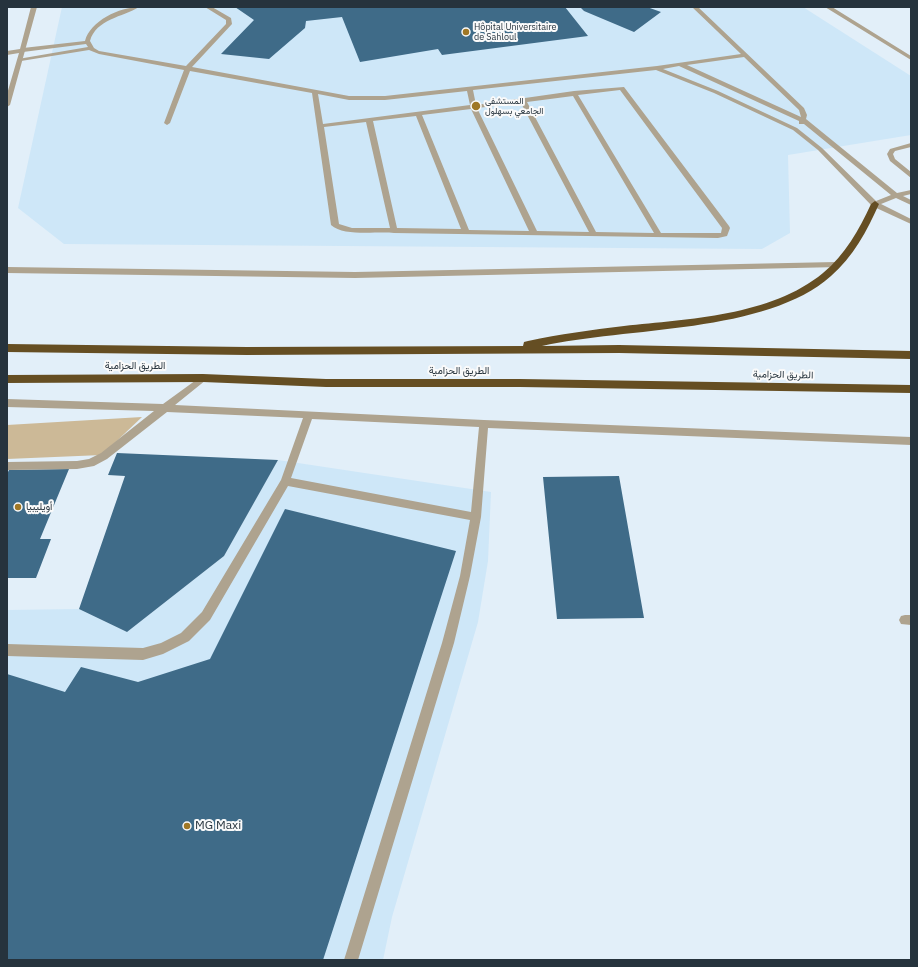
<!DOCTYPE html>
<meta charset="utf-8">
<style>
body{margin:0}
#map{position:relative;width:918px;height:967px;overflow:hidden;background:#e2eff9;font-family:"IBM Plex Sans",sans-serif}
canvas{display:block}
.frame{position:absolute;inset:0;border:8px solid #26333d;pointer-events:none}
</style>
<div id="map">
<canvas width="918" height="967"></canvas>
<div class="frame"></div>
</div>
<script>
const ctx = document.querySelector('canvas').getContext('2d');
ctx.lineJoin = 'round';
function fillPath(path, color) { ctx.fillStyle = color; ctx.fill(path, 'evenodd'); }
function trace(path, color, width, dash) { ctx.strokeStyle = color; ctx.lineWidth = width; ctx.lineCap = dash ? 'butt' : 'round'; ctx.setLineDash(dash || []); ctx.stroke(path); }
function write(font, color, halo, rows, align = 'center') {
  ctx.font = font + ' "IBM Plex Sans",Vazirmatn,sans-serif'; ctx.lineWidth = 4; ctx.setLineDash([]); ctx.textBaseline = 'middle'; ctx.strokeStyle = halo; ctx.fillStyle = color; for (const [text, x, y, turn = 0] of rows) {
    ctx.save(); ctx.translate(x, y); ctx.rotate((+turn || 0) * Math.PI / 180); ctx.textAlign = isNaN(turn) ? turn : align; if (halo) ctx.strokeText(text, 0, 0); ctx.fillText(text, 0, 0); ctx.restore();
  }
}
const built = new Path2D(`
 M 62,7 L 803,7 L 911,76 L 911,135 L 788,155 L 790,233 L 762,249 L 64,244 L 18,208 Z
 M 278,460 L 491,492 L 488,561 L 478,622 L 392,917 L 383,960 L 7,960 L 7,610 L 79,609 L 127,632 L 224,556 Z`);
const green = new Path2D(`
 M 142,417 L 102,455 L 7,459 L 7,425 Z`);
const building = new Path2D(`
 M 235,7 L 565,7 L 588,36 L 442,55 L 438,49 L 360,62 L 342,17 L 306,21 L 305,28 L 269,59 L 221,54 L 254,20 Z
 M 580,7 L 647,7 L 661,12 L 634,32 L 584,11 Z
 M 117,453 L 278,460 L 224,556 L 127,632 L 79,609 L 125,476 L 108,475 Z
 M 69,469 L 40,539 L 51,539 L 36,578 L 7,578 L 7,474 L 9,470 Z
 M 619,476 L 644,618 L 557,619 L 543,477 Z
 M 285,509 L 456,551 L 323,960 L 7,960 L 7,674 L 65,692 L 81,667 L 138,682 L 210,659 Z`);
const lane = new Path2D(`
 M 139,7 C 123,17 96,19 90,41 L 94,48 L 99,51 L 186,66 L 226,24 L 226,20 L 205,7 L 212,7 L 231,18 L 232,24 L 192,67 L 349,96 L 385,96 L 657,66 L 741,54 L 692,7 L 698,7 L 804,108 L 807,115 L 806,119 L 897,193 L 911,190 L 911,194 L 903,196 L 911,200 L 911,205 L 896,198 L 881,204 L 911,219 L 911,224 L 872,206 L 818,150 L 793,130 L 714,93 L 656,70 L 473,90 L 476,105 L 574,91 L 624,87 L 729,226 L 730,228 L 727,236 L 718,238 L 394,233 C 377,231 344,237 331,225 L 312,93 L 190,71 L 170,123 L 167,125 L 164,123 L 184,70 L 99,54 L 89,50 L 21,61 L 18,59 L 88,47 L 86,44 L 23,52 L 20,50 L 23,48 L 85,41 C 90,21 120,7 139,7 ZM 744,57 L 799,110 L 801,117 L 687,65 ZM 679,66 L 799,121 L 799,124 L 804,124 L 891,195 L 876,201 L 822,148 L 797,128 L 718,91 L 663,69 ZM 620,90 L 722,228 L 721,233 L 661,233 L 578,95 ZM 467,91 L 470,105 L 323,124 L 318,94 L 349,100 L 385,100 ZM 573,96 L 654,233 L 596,232 L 527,102 ZM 521,103 L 589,232 L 537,231 L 477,108 ZM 471,109 L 529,231 L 469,230 L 422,115 ZM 416,116 L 461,229 L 397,228 L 373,121 ZM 366,122 L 390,228 L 352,228 L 339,224 L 324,127 Z
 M 911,143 L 911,147 L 895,151 L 893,154 L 895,159 L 911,172 L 911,178 L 890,161 L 887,154 L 890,149 Z
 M 203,375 L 206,376 L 207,378 L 206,380 L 175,405 L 484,420 L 911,437 L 911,445 L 488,428 L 481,517 L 470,576 L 454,643 L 358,960 L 344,960 L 442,643 L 460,576 L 470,520 L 288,486 L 210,620 L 189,641 L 163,654 L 143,660 L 7,656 L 7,644 L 143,648 L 161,643 L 181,633 L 202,612 L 281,480 L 303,418 L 167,412 L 107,459 L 94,466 L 77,469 L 7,470 L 7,462 L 77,461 L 89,459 L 101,453 L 154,411 L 7,407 L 7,399 L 163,404 ZM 312,419 L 479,427 L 471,512 L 291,478 Z`);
const street = new Path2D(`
 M 31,7 L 37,7 L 10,105 L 7,107 L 7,94 L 19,53 L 7,55 L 7,51 L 20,49 Z
 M 825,7 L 832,7 L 911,56 L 911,60 Z
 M 836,262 L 839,263 L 839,267 L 355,278 L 7,273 L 7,267 L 355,272 Z
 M 905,615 L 911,615 L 911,625 L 901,624 L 899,620 L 901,616 Z`);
const highway = new Path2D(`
 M 875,201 L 879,204 C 867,231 853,257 831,276 C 766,334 626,327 542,346 L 619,345 L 911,351 L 911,359 L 619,353 L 247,355 L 7,352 L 7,344 L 247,347 L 523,346 L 524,342 L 528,341 C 560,334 591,330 624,326 C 688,319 771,316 823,273 C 845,255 859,230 871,204 Z
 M 203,374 L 326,379 L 520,379 L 911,385 L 911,393 L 520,387 L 326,387 L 203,382 L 7,383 L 7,375 Z`);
const markers = [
 [466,32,4,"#9f7725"],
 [476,106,5,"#9f7725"],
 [18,507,4,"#9f7725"],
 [187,826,4,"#9f7725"]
];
const farPoinames = [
 ["Hôpital Universitaire",474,27],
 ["de Sahloul",474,37],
 ["المستشفى",485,101],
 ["الجامعي بسهلول",485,111]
];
const streetNames = [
 ["الطريق الحزامية",135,366],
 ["الطريق الحزامية",459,371],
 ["الطريق الحزامية",783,375,1]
];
const poiNames = [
 ["أويليبيا",26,507]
];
const nearPoinames = [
 ["MG Maxi",195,826]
];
fillPath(built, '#cee7f8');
fillPath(green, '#ccb997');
fillPath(building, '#3f6b88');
fillPath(lane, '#aea38f');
fillPath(street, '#aea38f');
fillPath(highway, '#654e23');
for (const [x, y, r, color] of markers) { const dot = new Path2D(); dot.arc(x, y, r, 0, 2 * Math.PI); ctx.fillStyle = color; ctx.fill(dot); trace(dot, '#fafafa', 1.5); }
write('9px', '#26333d', '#fafafa', farPoinames, 'left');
write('10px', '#26333d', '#fafafa', streetNames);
write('10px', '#26333d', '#fafafa', poiNames, 'left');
write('12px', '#26333d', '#fafafa', nearPoinames, 'left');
</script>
